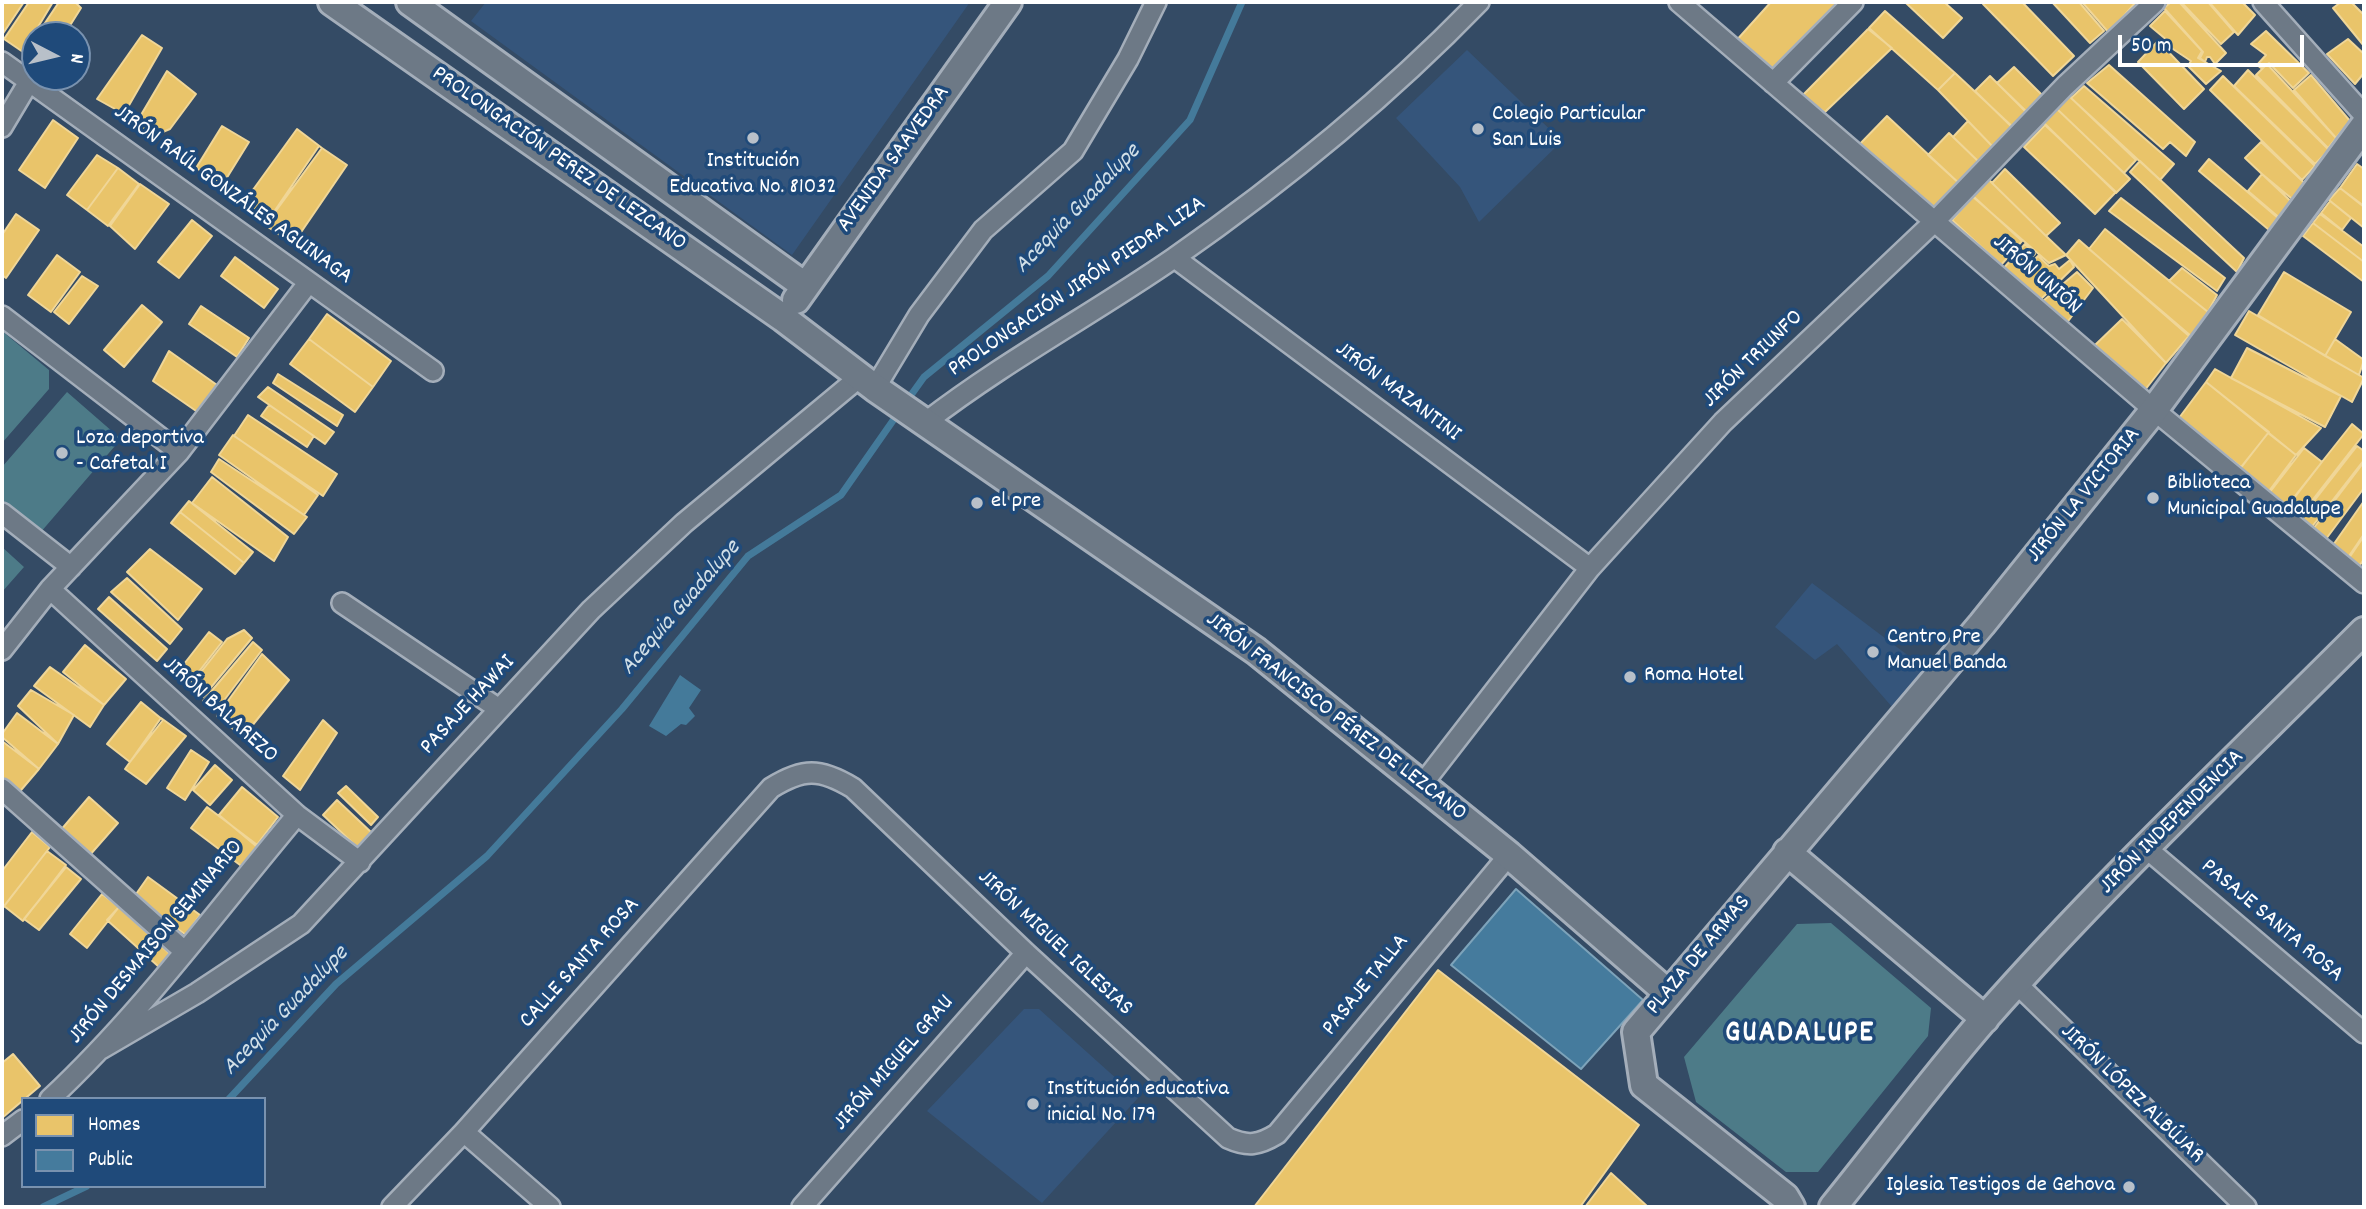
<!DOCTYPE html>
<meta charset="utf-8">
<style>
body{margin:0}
#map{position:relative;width:2366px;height:1209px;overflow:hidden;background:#344b65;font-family:Dekko,sans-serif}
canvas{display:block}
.frame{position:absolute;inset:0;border:4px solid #fff;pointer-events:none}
.legend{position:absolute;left:21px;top:1097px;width:245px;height:91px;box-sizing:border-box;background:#1f4a7a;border:2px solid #7992af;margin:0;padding:9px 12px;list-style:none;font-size:21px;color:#fff}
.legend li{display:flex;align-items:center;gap:14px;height:35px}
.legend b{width:35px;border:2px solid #7992af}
.north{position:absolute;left:21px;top:21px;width:70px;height:70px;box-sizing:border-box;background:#1f4a7a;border:2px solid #7992af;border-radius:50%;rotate:97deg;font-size:19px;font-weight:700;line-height:28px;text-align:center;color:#fff}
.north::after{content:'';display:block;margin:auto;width:24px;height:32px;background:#b8c0c9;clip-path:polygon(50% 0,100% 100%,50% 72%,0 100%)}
.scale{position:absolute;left:2118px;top:35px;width:186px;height:32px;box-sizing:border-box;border:4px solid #fff;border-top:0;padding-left:9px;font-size:21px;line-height:24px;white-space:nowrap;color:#fff;-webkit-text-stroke:5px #1f4a7a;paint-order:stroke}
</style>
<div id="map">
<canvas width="2366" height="1209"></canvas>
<div class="frame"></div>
<ul class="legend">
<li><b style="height:19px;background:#e9c46a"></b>Homes</li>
<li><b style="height:19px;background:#457b9d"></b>Public</li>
</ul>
<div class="north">N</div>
<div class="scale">50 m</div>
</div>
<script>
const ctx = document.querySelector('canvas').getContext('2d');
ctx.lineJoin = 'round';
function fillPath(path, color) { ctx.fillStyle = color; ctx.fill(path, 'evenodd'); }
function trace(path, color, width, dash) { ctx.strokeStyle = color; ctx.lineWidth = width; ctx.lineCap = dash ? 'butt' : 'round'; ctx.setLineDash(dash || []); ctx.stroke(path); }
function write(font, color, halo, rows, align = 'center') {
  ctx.font = font + ' Dekko,sans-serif'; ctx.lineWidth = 7; ctx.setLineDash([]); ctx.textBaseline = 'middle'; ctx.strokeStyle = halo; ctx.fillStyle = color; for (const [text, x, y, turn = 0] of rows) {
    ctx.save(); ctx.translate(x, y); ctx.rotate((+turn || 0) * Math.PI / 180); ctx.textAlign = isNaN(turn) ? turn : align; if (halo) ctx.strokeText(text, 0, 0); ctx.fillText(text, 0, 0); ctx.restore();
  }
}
const built = new Path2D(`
 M 486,2 L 970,2 L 792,255 L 471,21 Z
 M 1467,50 L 1562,141 L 1479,222 L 1460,187 L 1396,118 Z
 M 1812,583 L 1926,669 L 1893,708 L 1837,644 L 1815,660 L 1775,627 Z
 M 1024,1009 L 1039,1009 L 1138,1098 L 1042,1203 L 927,1111 Z`);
const green = new Path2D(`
 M 2,331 L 49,370 L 49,389 L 2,443 Z
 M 67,392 L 121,439 L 40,533 L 2,500 L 2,467 Z
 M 2,547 L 24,567 L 2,592 Z
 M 1831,923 L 1931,1008 L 1928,1036 L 1818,1172 L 1786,1172 L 1696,1102 L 1684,1057 L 1797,924 Z`);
const water = new Path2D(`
 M 680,675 L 701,690 L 689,708 L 695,716 L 686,725 L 681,724 L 666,736 L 649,726 Z`);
const homes = new Path2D(`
 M 2,2 L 24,2 L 2,35 Z
 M 29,2 L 53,2 L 23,52 L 4,39 Z
 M 59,2 L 75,2 L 81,8 L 64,35 L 37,35 Z
 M 1771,2 L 1839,2 L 1774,76 L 1735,42 Z
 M 1944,2 L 1962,18 L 1943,38 L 1906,3 Z
 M 1985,2 L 2022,2 L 2074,56 L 2053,76 L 1983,4 Z
 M 2052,2 L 2079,2 L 2104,31 L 2090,43 Z
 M 2082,2 L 2136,2 L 2109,33 Z
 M 2171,2 L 2179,2 L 2226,53 L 2215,64 L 2210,57 L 2207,57 L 2205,62 L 2200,58 L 2203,52 L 2164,8 Z
 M 2181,2 L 2208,2 L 2234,32 L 2221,44 Z
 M 2209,2 L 2242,2 L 2255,15 L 2238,35 Z
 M 2341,2 L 2351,2 L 2364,15 L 2364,46 L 2333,8 Z
 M 1885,11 L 1955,73 L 1938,90 L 1869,28 Z
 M 2165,11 L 2202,51 L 2198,58 L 2221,71 L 2206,84 L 2188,66 L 2191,61 L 2170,47 L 2168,41 L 2150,26 Z
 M 1868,29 L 1892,48 L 1825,112 L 1801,97 Z
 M 2266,31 L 2309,73 L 2293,88 L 2269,63 L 2261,68 L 2257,65 L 2266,55 L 2251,44 Z
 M 142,35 L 162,48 L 124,114 L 97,99 Z
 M 2348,39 L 2364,54 L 2364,73 L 2355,84 L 2327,54 Z
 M 2158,41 L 2204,89 L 2184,109 L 2138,62 Z
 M 2267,64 L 2336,138 L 2328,148 L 2256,75 Z
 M 2109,65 L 2195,142 L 2186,156 L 2170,142 L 2163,149 L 2087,83 Z
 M 2014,67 L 2046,99 L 2030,115 L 1997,83 Z
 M 2248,70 L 2329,150 L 2315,164 L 2234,86 Z
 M 167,71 L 196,94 L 170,129 L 153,136 L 135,125 Z
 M 1955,73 L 2016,130 L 1995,149 L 1938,90 Z
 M 2311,75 L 2350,121 L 2336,138 L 2294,90 Z
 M 1990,76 L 2031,117 L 2017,132 L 1975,91 Z
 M 2223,76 L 2315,166 L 2302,180 L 2210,90 Z
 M 2084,86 L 2174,164 L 2160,180 L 2071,98 Z
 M 2068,95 L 2136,160 L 2124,173 L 2056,108 Z
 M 2056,108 L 2130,179 L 2116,193 L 2043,122 Z
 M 1887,116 L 1962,186 L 1937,215 L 1856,148 Z
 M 53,120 L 78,138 L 45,188 L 19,170 Z
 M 1968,121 L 1995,149 L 1981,164 L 1953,137 Z
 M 2045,125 L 2116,192 L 2095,214 L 2024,147 Z
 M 222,126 L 249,142 L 223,184 L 196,168 Z
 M 297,129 L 322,148 L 267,223 L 242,205 Z
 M 1949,133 L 1981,164 L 1962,186 L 1928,155 Z
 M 2261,142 L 2314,192 L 2299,209 L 2245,158 Z
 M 319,146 L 347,165 L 293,244 L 265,225 Z
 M 97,155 L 118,168 L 87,210 L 67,195 Z
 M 2209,159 L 2285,224 L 2275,235 L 2199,171 Z
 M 2140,161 L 2244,258 L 2237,272 L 2130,172 Z
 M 2357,164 L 2364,169 L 2364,206 L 2340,188 Z
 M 118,168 L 139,184 L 108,226 L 87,210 Z
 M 2005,169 L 2060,223 L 2046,236 L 1992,183 Z
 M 2262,174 L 2297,203 L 2282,220 L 2248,191 Z
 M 1988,179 L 2046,236 L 2066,255 L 2049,263 L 1972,196 Z
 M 140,184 L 169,204 L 135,249 L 110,226 Z
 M 2340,188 L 2364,207 L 2364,228 L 2329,200 Z
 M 1973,196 L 2022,241 L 2001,265 L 1952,220 Z
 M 2121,198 L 2225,278 L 2217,291 L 2109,211 Z
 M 2330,201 L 2351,218 L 2342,230 L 2321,213 Z
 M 16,214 L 39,230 L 6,278 L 2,275 L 2,235 Z
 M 2320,214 L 2364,247 L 2364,262 L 2313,223 Z
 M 192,220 L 212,236 L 179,278 L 158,262 Z
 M 2313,223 L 2364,262 L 2364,282 L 2303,236 Z
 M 2105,229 L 2208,312 L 2191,336 L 2089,249 Z
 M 2079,240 L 2189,336 L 2166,363 L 2066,255 Z
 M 2025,244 L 2035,254 L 2029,260 L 2032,262 L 2038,256 L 2049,266 L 2055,264 L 2059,269 L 2070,260 L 2074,267 L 2038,302 L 2002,270 Z
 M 57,255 L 80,272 L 51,312 L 28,295 Z
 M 235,257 L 278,289 L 264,308 L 221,276 Z
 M 2182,268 L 2217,295 L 2208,312 L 2169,281 Z
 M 2077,272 L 2093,288 L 2066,324 L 2043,301 Z
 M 2284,272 L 2351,312 L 2325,356 L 2258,315 Z
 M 82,276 L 98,286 L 69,324 L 54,312 Z
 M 142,305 L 162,322 L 124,367 L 104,350 Z
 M 201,306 L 249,338 L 237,357 L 189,324 Z
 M 2249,311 L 2364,378 L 2352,402 L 2235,335 Z
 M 327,314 L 391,361 L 373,387 L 309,339 Z
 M 2122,319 L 2166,363 L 2145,390 L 2094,346 Z
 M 309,339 L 373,387 L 355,412 L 290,364 Z
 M 2335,339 L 2364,360 L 2359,375 L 2325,356 Z
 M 2247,348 L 2341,396 L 2325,427 L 2231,378 Z
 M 169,351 L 217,385 L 199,413 L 153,381 Z
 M 2215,369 L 2321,428 L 2296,455 L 2206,382 Z
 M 278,374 L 343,415 L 337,426 L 273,383 Z
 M 2206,382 L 2269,432 L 2241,467 L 2179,418 Z
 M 268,387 L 334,432 L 325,444 L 258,397 Z
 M 269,405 L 314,436 L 307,447 L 261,416 Z
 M 248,415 L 337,474 L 323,496 L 234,436 Z
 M 2352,424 L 2364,434 L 2300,516 L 2287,506 Z
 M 2268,433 L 2296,455 L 2269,491 L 2240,469 Z
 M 233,435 L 318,495 L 304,515 L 219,455 Z
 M 2357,446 L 2364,451 L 2364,460 L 2311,528 L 2300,519 Z
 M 2304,448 L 2322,462 L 2288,506 L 2270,492 Z
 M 219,459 L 307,517 L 294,534 L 211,472 Z
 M 2364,462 L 2364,488 L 2326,539 L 2313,529 Z
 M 212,477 L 288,537 L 274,561 L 192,503 Z
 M 189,501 L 253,552 L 244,563 L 180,512 Z
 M 2364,501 L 2364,534 L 2347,559 L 2331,548 Z
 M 180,512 L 244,563 L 235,574 L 171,523 Z
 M 2364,536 L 2364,559 L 2360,565 L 2349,558 Z
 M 150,549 L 202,589 L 178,620 L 127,572 Z
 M 127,578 L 182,629 L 170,644 L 111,592 Z
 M 109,597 L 167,649 L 157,661 L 98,609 Z
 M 244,630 L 252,638 L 203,697 L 190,686 L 227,639 Z
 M 209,632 L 222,642 L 190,683 L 177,673 Z
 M 253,642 L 262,650 L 216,711 L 203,701 Z
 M 85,645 L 126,679 L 104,705 L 63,672 Z
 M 262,654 L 289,680 L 243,737 L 217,716 Z
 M 50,667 L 104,705 L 90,727 L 34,686 Z
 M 31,690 L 74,715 L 58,744 L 18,706 Z
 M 141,702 L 163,720 L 130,762 L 107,744 Z
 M 17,713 L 58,744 L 39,769 L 2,741 L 2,734 Z
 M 161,718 L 186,736 L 146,784 L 125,769 Z
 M 323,720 L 337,733 L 300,790 L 283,776 Z
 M 2,737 L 39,769 L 16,796 L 2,784 Z
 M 191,750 L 209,762 L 185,800 L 167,788 Z
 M 215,765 L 232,780 L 210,805 L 193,790 Z
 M 346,786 L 378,817 L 371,825 L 338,793 Z
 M 242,787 L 278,817 L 256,846 L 219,815 Z
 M 89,797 L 118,823 L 89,856 L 60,831 Z
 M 337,800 L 372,833 L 358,848 L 323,815 Z
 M 207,807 L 260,847 L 244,868 L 191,828 Z
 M 32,832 L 50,847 L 2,909 L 2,871 Z
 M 47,851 L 66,865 L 23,921 L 4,906 Z
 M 66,867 L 81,879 L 39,930 L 24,919 Z
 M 148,877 L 200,915 L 186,935 L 134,897 Z
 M 102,894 L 119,907 L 87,948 L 70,934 Z
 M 119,907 L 170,954 L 159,967 L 107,920 Z
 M 1438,970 L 1639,1125 L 1580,1207 L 1254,1207 Z
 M 13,1054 L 40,1086 L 2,1118 L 2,1063 Z
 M 1611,1173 L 1648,1207 L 1585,1207 Z`);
const public = new Path2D(`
 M 1516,889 L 1643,1000 L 1581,1069 L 1451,965 Z`);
const stream = new Path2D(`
 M 906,402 L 924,377 L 1048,276 L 1190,120 L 1242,2
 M 229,1099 L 336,984 L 487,856 L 622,709 L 748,556 L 841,495 L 899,412
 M 43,1207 L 87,1186`);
const street = new Path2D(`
 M 1679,2 L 2154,410 L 2364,583
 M 2263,2 L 2364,115
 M 2,62 L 433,371
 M 1773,83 L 1853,2
 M 2,127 L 30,80
 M 1175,258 L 1590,568
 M 2,316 L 179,452
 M 875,388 L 919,315 L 983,230 L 1073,151 L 1128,59 L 1156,2
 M 926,422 C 1005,361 1093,314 1174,258 C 1283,182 1387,97 1479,2
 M 2,513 L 71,567
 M 50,589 L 297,815 L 360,862
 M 342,603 L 499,709
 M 2,650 L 50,589 L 179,452 L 309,282
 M 1421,786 L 1590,568 L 1723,422 L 1935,221 L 2065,86 L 2155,2
 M 2,789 L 183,950
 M 2146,848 L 2364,1033
 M 2017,984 L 2246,1207
 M 101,1049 L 197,993 L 301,924 L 591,610 L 684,523 L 861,376
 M 50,1099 C 142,1013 216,911 297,815
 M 464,1132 L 550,1207
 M 2,1136 L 23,1120
 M 392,1207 L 464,1132 L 771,788 C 803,768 820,768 853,788 L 1026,953 L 1228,1138 C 1248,1147 1259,1145 1277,1134 L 1509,855
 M 802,1207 L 1026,953`);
const secondary = new Path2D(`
 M 332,2 L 783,318 L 875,388 L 1256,651 L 1509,855 L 1668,993
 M 410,2 L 805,286
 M 796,300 L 1008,2
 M 1787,852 L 1985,1019
 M 1791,1207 L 1785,1197 L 1644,1085 L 1636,1032 L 1982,624 L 2154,410 L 2364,126
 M 1833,1207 C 1884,1144 1933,1078 1986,1017 C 2105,882 2237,758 2364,631`);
const markers = [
 [1478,129,7,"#b8c0c9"],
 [753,138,7,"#b8c0c9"],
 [62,453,7,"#b8c0c9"],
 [2153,498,7,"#b8c0c9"],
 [977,503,7,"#b8c0c9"],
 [1873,652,7,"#b8c0c9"],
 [1630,677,7,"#b8c0c9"],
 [1033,1104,7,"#b8c0c9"],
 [2129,1187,7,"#b8c0c9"]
];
const poiNames = [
 ["Colegio Particular",1492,116],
 ["San Luis",1492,142],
 ["Institución",753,163,"center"],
 ["Educativa No. 81032",753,189,"center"],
 ["Loza deportiva",76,440],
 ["- Cafetal I",76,466],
 ["Biblioteca",2167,485],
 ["Municipal Guadalupe",2167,511],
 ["el pre",991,503],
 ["Centro Pre",1887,639],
 ["Manuel Banda",1887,665],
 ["Roma Hotel",1644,677],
 ["Institución educativa",1047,1091],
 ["inicial No. 179",1047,1117],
 ["Iglesia Testigos de Gehova",2115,1187,"right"]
];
const streetNames = [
 ["PROLONGACIÓN PEREZ DE LEZCANO",558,160,35],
 ["AVENIDA SAAVEDRA",895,160,-54],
 ["JIRÓN RAÚL GONZÁLES AGUINAGA",232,196,36],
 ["JIRÓN UNIÓN",2036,276,41],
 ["PROLONGACIÓN JIRÓN PIEDRA LIZA",1078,288,-34],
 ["JIRÓN TRIUNFO",1754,360,-44],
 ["JIRÓN MAZANTINI",1397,393,37],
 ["JIRÓN LA VICTORIA",2085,496,-51],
 ["PASAJE HAWAI",469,706,-47],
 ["JIRÓN BALAREZO",219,711,42],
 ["JIRÓN FRANCISCO PÉREZ DE LEZCANO",1335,718,38],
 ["JIRÓN INDEPENDENCIA",2173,823,-45],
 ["PASAJE SANTA ROSA",2271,922,40],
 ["JIRÓN DESMAISON SEMINARIO",157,943,-50],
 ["JIRÓN MIGUEL IGLESIAS",1054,944,43],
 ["PLAZA DE ARMAS",1700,956,-50],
 ["CALLE SANTA ROSA",581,964,-48],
 ["PASAJE TALLA",1367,986,-51],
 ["JIRÓN MIGUEL GRAU",895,1064,-49],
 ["JIRÓN LÓPEZ ALBÚJAR",2131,1095,44]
];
const waterNames = [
 ["Acequia Guadalupe",1079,210,-46],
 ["Acequia Guadalupe",682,609,-49],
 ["Acequia Guadalupe",287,1012,-46]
];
const districtNames = [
 ["GUADALUPE",1800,1036]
];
fillPath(built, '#35557b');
fillPath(green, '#4d7b88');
fillPath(water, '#447a9a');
fillPath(homes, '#e9c46a');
trace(homes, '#f0d697', 2);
fillPath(public, '#457b9d');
trace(public, '#7da3ba', 2);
trace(stream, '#447a9a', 7);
trace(street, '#a4aeba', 24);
trace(secondary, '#a4aeba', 32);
trace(street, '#6d7986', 19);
trace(secondary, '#6d7986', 26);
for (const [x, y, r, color] of markers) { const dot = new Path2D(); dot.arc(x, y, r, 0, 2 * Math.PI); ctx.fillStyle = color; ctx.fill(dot); trace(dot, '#1f4a7a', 2.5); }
write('23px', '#fff', '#1f4a7a', poiNames, 'left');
write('23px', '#fff', '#1f4a7a', streetNames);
write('italic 24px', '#d1dfe7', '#1f4a7a', waterNames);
ctx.letterSpacing = '2px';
write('bold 30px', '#fff', '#1f4a7a', districtNames);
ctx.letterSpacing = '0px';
</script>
